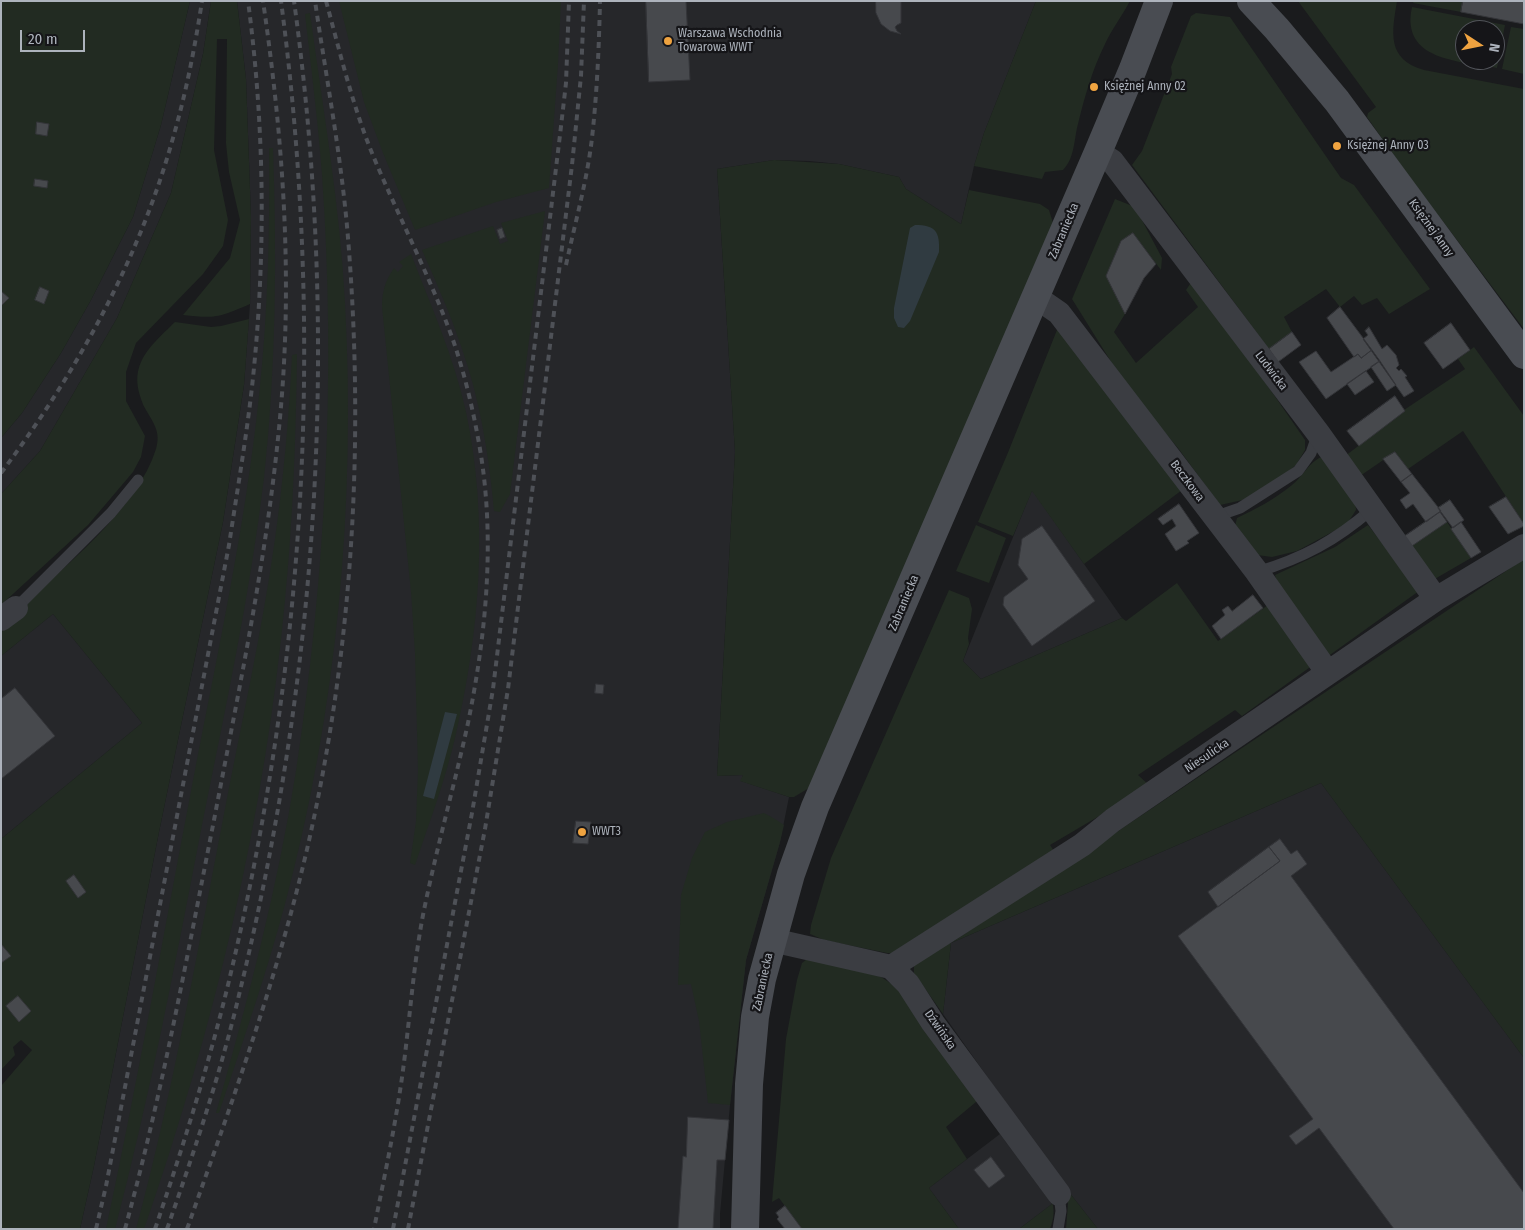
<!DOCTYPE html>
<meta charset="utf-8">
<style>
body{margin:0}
#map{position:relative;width:1525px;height:1230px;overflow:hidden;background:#1a1b1d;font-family:"Fira Sans Condensed",sans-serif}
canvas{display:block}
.frame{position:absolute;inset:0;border:2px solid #adb3bc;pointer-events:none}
.north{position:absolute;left:1455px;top:20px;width:50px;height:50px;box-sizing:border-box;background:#151518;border:1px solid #52545a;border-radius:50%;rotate:101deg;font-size:14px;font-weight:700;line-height:20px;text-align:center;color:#adb3bc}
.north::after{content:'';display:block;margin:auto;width:18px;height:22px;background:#efa340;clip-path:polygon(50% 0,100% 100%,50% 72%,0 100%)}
.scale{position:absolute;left:20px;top:30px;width:65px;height:22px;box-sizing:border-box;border:2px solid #adb3bc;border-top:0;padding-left:6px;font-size:15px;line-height:18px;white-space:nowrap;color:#adb3bc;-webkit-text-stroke:4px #151518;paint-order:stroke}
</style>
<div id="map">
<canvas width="1525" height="1230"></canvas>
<div class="frame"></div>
<div class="north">N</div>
<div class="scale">20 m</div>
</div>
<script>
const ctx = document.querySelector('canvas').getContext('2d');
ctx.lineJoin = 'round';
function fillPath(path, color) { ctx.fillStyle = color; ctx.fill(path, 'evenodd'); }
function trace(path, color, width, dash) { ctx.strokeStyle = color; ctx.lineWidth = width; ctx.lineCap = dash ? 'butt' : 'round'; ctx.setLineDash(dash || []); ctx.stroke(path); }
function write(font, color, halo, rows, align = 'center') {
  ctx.font = font + ' "Fira Sans Condensed",sans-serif'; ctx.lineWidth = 4.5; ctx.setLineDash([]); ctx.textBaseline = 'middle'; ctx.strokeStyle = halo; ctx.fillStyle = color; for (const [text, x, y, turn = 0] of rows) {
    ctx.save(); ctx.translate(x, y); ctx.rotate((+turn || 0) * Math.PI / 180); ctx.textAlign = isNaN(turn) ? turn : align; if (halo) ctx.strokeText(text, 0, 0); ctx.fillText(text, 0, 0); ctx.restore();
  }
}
const built = new Path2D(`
 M 190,1 L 211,1 L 203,54 L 171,193 L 117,318 L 40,451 L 1,494 L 1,438 L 22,413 L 61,353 L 91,300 L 133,217 L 161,125 Z
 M 237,1 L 1036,1 L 984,133 L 974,166 L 961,224 L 906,189 L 899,177 L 839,164 L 809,161 L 774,160 L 717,169 L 735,452 L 717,776 L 743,775 L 741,781 L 789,797 L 780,842 L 746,960 L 730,1105 L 720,1214 L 720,1229 L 80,1229 L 94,1166 L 159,832 L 223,522 L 244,385 L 250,304 L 251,217 L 246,79 Z
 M 1032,490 L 1122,618 L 981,679 L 963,661 Z
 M 53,614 L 142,723 L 1,839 L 1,656 Z
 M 1321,783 L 1524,1058 L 1524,1229 L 1098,1229 L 1065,1187 L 943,1014 L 951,943 Z
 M 1000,1134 L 1052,1204 L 1019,1229 L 959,1229 L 929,1188 Z`);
const green = new Path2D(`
 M 1,1 L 190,1 L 161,125 L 133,217 L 91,300 L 61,353 L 22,413 L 1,438 Z
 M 211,1 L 237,1 L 246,79 L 251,217 L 250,304 C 220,317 216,319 183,315 L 230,258 L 240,220 L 229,172 L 226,143 L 227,39 L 217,39 L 214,150 L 228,220 L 223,246 L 203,274 L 136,343 L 126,372 L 126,401 L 145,436 L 141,457 L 133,472 L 88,525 L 1,605 L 1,494 L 40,451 L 117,318 L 171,193 L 203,54 Z
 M 339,1 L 561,1 L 558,64 L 549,188 L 496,202 L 415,230 L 383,153 L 364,102 Z
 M 1036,1 L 1130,1 C 1122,16 1112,29 1105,44 C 1092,70 1084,99 1077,128 C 1074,142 1074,159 1063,170 L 1045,172 L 1042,179 L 974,166 L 984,133 Z
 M 1298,1 L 1397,1 C 1392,32 1386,59 1424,70 L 1524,89 L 1524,329 L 1405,171 L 1367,117 L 1368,113 L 1376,107 Z
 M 1414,1 L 1463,1 L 1461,12 L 1413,3 Z
 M 1412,7 L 1505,25 L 1497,68 C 1460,61 1400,61 1412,7 ZM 1465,30 L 1495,30 L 1495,60 L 1465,60 Z
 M 310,13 C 323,110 340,206 345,303 C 356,505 337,710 285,904 C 266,975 242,1044 219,1113 L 216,1113 C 248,1000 278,886 296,771 C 326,574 336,373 322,175 C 318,121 311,67 305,14 Z
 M 1196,13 L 1230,17 L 1341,178 L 1354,185 L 1430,289 L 1389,314 L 1377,298 L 1362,305 L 1354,296 L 1340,307 L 1326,289 L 1284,317 L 1292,332 L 1269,349 L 1132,165 L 1142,151 L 1172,74 L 1171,67 L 1191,16 Z
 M 1511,27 L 1524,29 L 1524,74 L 1502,69 Z
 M 269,148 L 273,148 C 277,258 276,369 264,478 C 250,595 225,710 202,825 C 176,960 150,1095 115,1229 L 106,1229 C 137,1084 163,937 191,791 C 216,660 245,529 259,396 C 268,313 270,231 269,148 Z
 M 774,160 L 839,164 L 899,177 L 906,189 L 961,224 L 969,190 L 1040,204 L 1049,210 L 1053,223 L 809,788 L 794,797 L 789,797 L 740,781 L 743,775 L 717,776 L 735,452 L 717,169 Z
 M 1115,199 L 1135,207 L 1162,258 L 1161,270 L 1133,233 L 1121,241 L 1106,276 L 1125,314 L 1114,332 L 1136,363 L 1198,307 L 1186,290 L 1192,281 L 1236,340 L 1305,440 L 1305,450 L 1296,465 L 1278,480 L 1247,499 L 1220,505 L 1178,448 L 1143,407 L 1115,368 L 1072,299 Z
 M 545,211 L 510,494 L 500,512 L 494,511 C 489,455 480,399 461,346 C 450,313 436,282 422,250 L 493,226 L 500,244 L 508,241 L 501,223 Z
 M 411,254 C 431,306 454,357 466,412 C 489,520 480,631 455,738 C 445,781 429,823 415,865 L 410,863 L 416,821 L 418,771 L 415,653 L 411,592 L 382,307 C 382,292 385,281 394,268 L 398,272 L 403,266 L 399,262 Z
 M 249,319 L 244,385 L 223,522 L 159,832 L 94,1166 L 80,1229 L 1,1229 L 1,1086 L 32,1050 L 21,1040 L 13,1047 L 15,1055 L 1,1070 L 1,839 L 142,723 L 53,614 L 1,656 L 1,632 L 24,614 L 24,605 C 68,563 137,509 156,449 C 161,432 154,424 146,410 C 125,368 146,350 175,322 L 211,327 L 221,326 Z
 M 1059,325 L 1182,490 L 1084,564 L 1032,491 L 1013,536 L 978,522 L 1007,455 Z
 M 1474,347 L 1524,416 L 1524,524 L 1463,431 L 1408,469 L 1395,452 L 1360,476 L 1345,456 L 1405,411 L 1404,410 L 1465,369 L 1458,359 Z
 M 297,354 C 296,436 293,518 285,600 C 265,815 215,1025 144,1229 L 136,1229 C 173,1092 197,953 224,814 C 241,725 261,636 274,546 C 283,483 289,419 292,355 Z
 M 1323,456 L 1355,497 L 1356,510 L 1347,524 L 1297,551 L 1272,557 L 1257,555 L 1235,526 L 1237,518 C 1256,509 1275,499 1292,485 C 1304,475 1308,463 1323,456 Z
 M 1447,522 L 1471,558 L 1433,580 L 1409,548 Z
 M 976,525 L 1006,538 L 989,583 L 956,571 Z
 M 1368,525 L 1419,591 L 1327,657 L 1279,588 L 1275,575 L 1335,547 Z
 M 1524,559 L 1524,1058 L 1321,783 L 951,943 L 943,1014 L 914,973 L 914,963 L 931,949 L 951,943 Z
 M 1177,583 L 1218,641 L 1268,605 L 1313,665 L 1242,716 L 1235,710 L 1138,775 L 1150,786 L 1050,845 L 1056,854 L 893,953 L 887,953 L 824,940 L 810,934 L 811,925 L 831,858 L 949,590 L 969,598 L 972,609 L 968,638 L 969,644 L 963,661 L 981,679 L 1122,618 L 1126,621 Z
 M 764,813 L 775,819 L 784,825 L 780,842 L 746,960 L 730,1105 L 708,1103 L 699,1021 L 691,984 L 678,985 L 681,895 L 692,858 L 705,832 L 727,822 Z
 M 807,959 L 878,975 L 907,994 L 980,1097 L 976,1102 L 946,1127 L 967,1159 L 929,1188 L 959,1229 L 802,1229 L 779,1198 L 772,1202 L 786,1039 L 797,980 L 802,963 Z
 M 1029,1173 L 1036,1174 C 1050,1192 1059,1206 1050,1229 L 1019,1229 L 1052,1204 Z
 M 1065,1187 L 1098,1229 L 1066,1229 L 1068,1204 Z`);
const water = new Path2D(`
 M 915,225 C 936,225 940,232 939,252 L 910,321 L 904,328 L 898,327 L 894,318 L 894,308 L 910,228 Z
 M 445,712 L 457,714 L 434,799 L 423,796 Z`);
const building = new Path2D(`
 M 646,1 L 686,1 L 690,80 L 649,82 Z
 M 876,1 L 901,1 L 901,23 L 897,25 L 895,27 L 897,31 L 901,34 L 890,31 L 881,24 L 876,13 Z
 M 1463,1 L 1524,1 L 1524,24 L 1461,12 Z
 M 37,122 L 49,124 L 47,136 L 36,134 Z
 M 35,179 L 48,181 L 47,188 L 34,186 Z
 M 502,228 L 505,237 L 500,239 L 497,230 Z
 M 1133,233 L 1156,264 L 1144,278 L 1125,314 L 1106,276 L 1121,241 Z
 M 40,287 L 49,291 L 44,304 L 35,300 Z
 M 1,291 L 9,298 L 1,306 Z
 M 1340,307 L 1372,350 L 1361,358 L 1358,354 L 1354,357 L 1327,318 Z
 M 1451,323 L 1470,350 L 1443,369 L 1424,343 Z
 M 1369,327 L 1382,349 L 1387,345 L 1396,355 L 1399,365 L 1396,368 L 1399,371 L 1401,369 L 1407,376 L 1405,377 L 1414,391 L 1404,397 L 1363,339 L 1368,335 L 1365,331 Z
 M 1292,332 L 1301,345 L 1278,362 L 1269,349 Z
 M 1372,350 L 1380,361 L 1326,399 L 1299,362 L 1316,351 L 1331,372 L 1358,354 L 1361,358 Z
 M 1380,361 L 1396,385 L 1387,391 L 1371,367 Z
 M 1366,371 L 1374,382 L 1355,395 L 1347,384 Z
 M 1395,396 L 1405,411 L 1359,446 L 1347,431 Z
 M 1395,452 L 1412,474 L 1401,482 L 1383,459 Z
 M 1412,474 L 1441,511 L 1426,522 L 1413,504 L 1406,509 L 1400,500 L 1410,493 L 1401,482 Z
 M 1506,497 L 1524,524 L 1524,526 L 1508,534 L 1489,507 Z
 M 1450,500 L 1464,520 L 1453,528 L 1438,508 Z
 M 1179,504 L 1199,533 L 1187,541 L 1189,543 L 1176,551 L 1165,534 L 1176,526 L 1172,519 L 1163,525 L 1158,519 Z
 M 1440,512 L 1447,522 L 1409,548 L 1402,538 Z
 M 1461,522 L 1481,552 L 1471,558 L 1451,529 Z
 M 1042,526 L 1095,601 L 1032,646 L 1003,605 L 1004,597 L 1028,579 L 1018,565 L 1022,539 Z
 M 1253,595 L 1263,608 L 1221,639 L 1212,626 L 1225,615 L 1222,610 L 1228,606 L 1232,611 Z
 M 596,684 L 604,685 L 603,694 L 595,693 Z
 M 15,688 L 55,736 L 1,779 L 1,699 Z
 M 576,821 L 591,822 L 588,844 L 573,843 Z
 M 1280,839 L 1291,854 L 1297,850 L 1307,864 L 1291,876 L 1524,1193 L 1524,1229 L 1394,1229 L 1319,1128 L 1296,1145 L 1289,1136 L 1313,1119 L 1178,936 L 1280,861 L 1269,847 Z
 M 1269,847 L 1280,861 L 1218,907 L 1208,892 Z
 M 74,875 L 86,892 L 78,898 L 66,881 Z
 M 1,944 L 11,956 L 1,963 Z
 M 18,996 L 31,1011 L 19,1022 L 6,1006 Z
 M 688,1117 L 729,1120 L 725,1160 L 717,1160 L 713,1229 L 678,1229 L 683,1156 L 686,1157 Z
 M 991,1157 L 1005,1176 L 989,1188 L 974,1170 Z
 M 785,1206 L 802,1229 L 785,1229 L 777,1219 L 779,1217 L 776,1213 Z`);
const lane = new Path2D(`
 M 1214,517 L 1240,508 L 1298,471 L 1311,453 L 1318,433
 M 1257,572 C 1303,558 1335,541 1372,509
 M 16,608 L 111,513 L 138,480
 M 1058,1229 L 1061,1211 L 1059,1194`);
const street = new Path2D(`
 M 1098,152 L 1112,161 L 1318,433 L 1436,599
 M 1035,299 L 1046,304 L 1059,313 L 1257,572 L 1328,673
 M 1,619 L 16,608
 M 772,940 L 891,967 L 908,984 L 933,1023 L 1059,1194
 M 891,967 L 1082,845 L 1113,820 L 1436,599 L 1524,546`);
const secondary = new Path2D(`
 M 1251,1 L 1277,29 L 1337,101 L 1524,355
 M 745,1229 L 749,1084 L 755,1017 L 762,979 L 791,874 L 815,807 L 1098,152 L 1133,69 L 1159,1`);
const rail = new Path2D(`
 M 326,1 C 340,52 352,104 372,153 C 398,216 430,276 453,340 C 464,372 472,405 478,438 C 496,532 487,630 468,723 C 454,787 436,850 423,915 C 412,973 409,1033 400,1091 C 393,1137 383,1183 374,1229
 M 566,265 C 575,223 587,181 592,138 C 597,93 599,47 600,1
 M 1,473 C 77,372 139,260 173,138 C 186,93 195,47 202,1
 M 96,1229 L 106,1186 L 229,545 C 237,492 246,440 252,387 C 266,259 265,129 248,1
 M 125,1229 C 162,1094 187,957 214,820 C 241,679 271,537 282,394 C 292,263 282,131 263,1
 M 155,1229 C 182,1150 207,1070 227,989 C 306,663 325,334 281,1
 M 167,1229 C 194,1152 220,1075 239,995 C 319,667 340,336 294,1
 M 187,1229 C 232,1102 278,976 308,845 C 354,642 365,433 347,226 C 340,150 326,76 315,1
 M 393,1229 L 472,813 L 493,689 L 560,135 L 566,83 L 569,1
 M 408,1229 L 485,829 L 508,689 L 572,165 L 581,76 L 584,1`);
const markers = [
 [668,41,5,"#efa340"],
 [1094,87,5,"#efa340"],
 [1337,146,5,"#efa340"],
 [582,832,5,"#efa340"]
];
const poiNames = [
 ["Warszawa Wschodnia",678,34],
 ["Towarowa WWT",678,48],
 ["Księżnej Anny 02",1104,87],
 ["Księżnej Anny 03",1347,146],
 ["WWT3",592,832]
];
const streetNames = [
 ["Księżnej Anny",1431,228,54],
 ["Zabraniecka",1064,231,-67],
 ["Ludwicka",1271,371,53],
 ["Beczkowa",1187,481,53],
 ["Zabraniecka",904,603,-67],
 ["Niesulicka",1207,756,-34],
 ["Zabraniecka",763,982,-78],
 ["Dźwińska",940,1030,55]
];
fillPath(built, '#26272a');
fillPath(green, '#222b22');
fillPath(water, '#303b41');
fillPath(building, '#47494d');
trace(building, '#343539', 1);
trace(lane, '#3b3d42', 11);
trace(street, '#3b3d42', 24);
trace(secondary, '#494c52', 28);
trace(rail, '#4e5157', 4, [6, 5]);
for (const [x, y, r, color] of markers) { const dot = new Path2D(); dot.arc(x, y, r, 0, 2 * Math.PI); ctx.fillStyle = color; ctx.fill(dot); trace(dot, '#151518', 2); }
write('12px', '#adb3bc', '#151518', poiNames, 'left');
write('12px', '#adb3bc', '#151518', streetNames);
</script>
